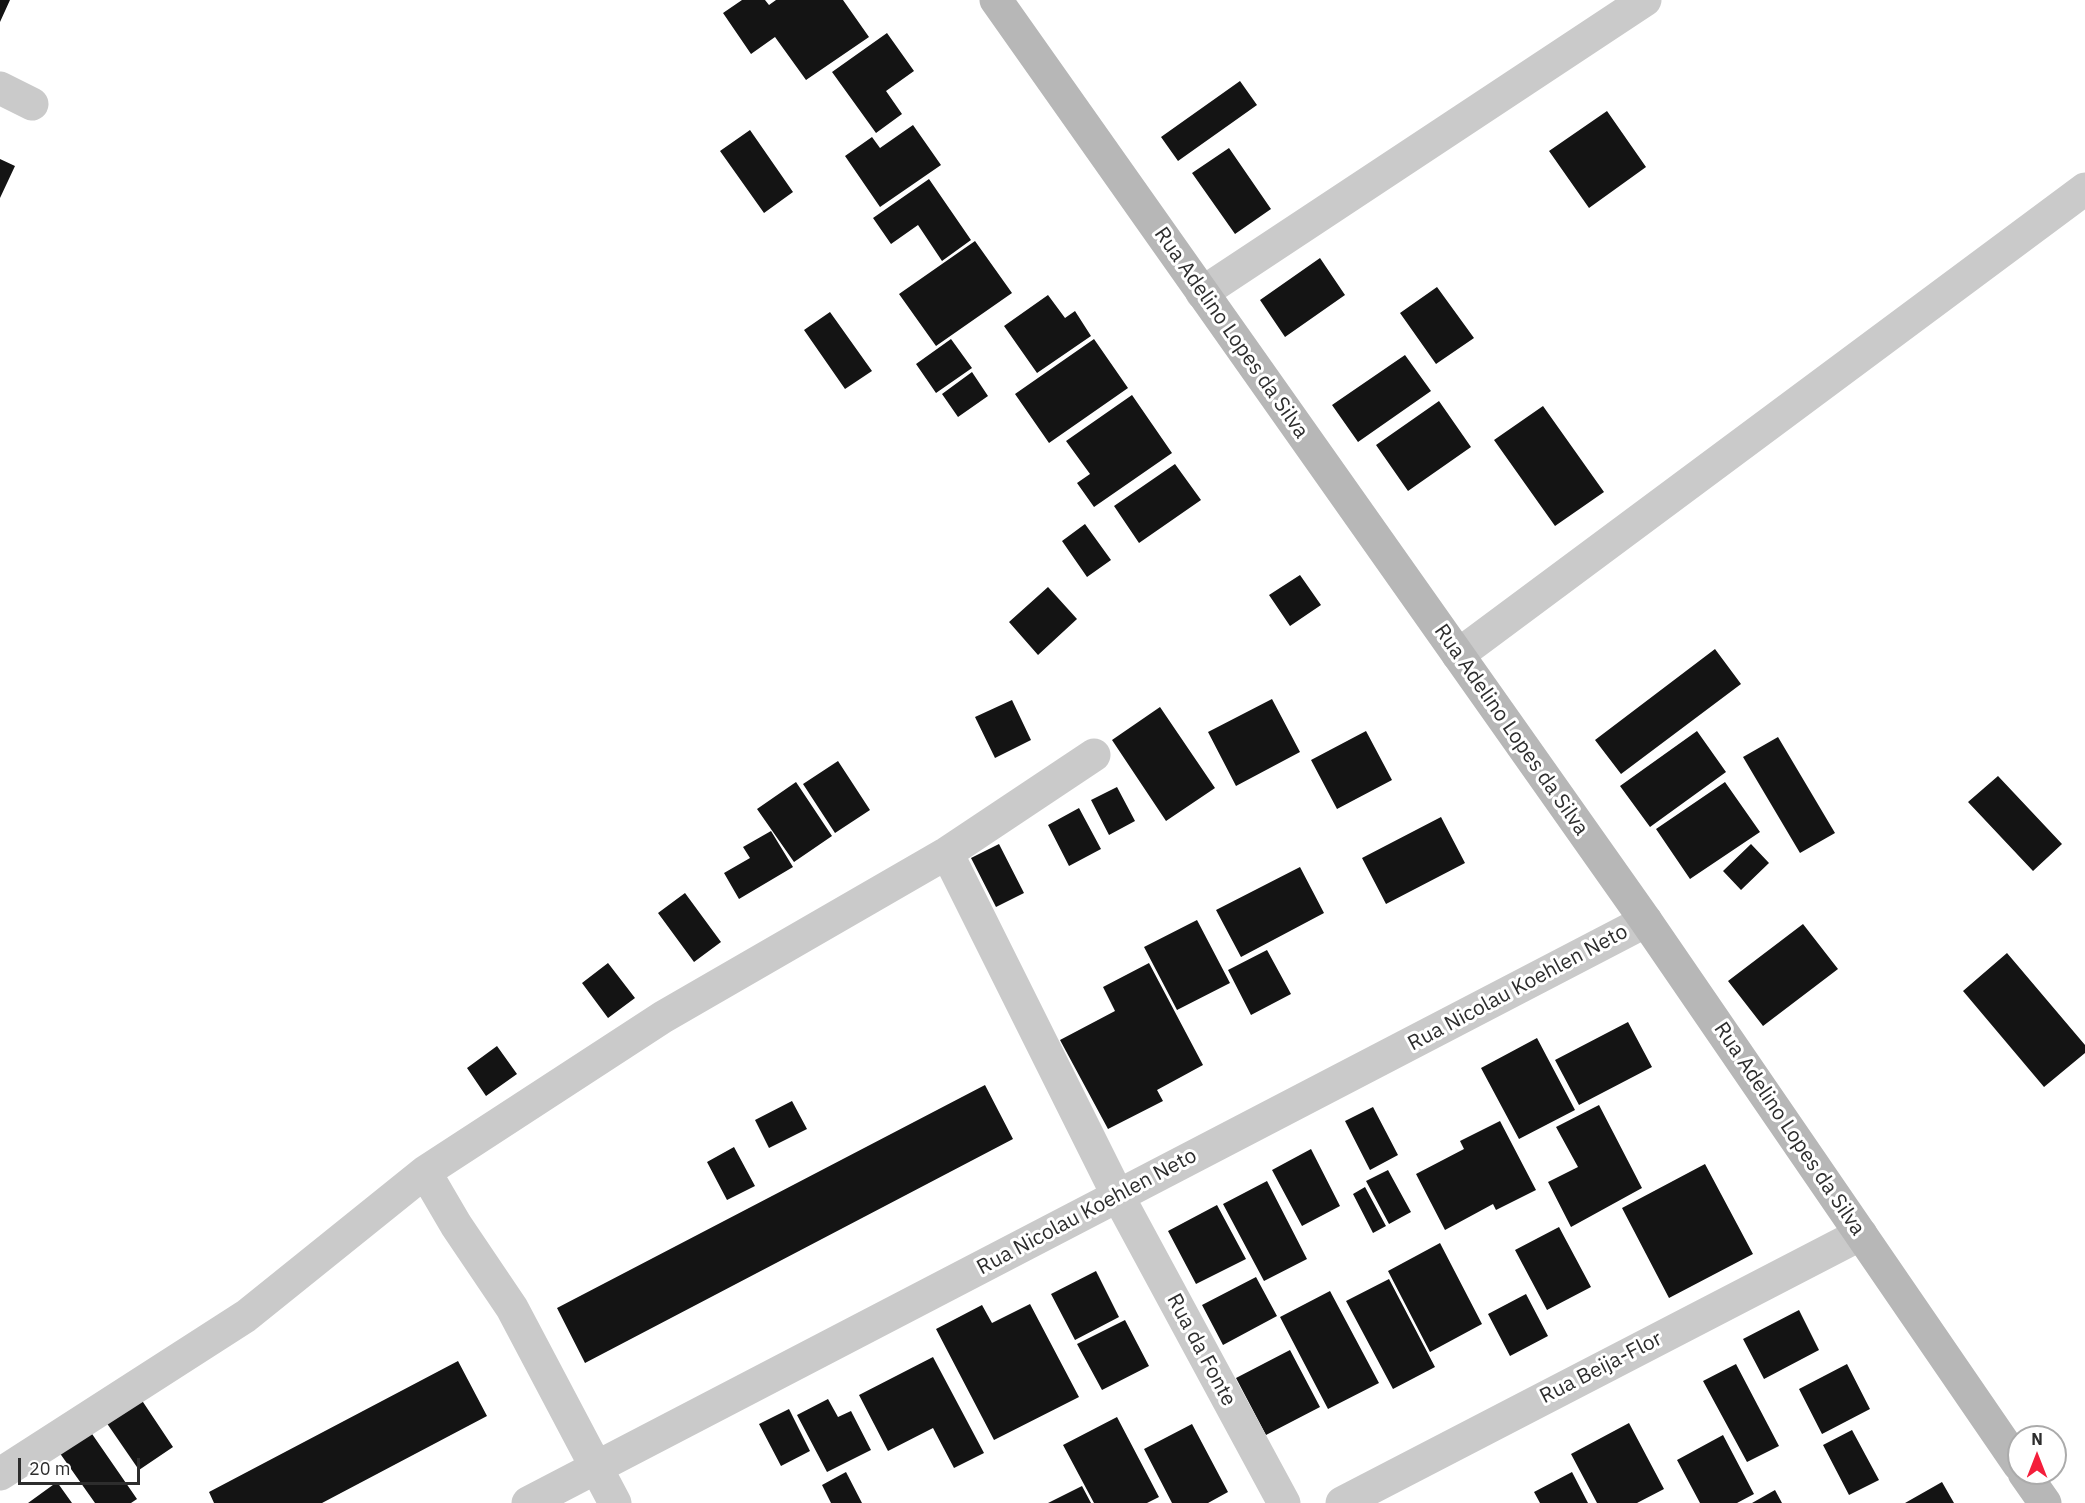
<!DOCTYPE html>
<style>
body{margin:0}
#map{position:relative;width:2085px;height:1503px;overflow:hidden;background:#fff;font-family:"IBM Plex Sans",sans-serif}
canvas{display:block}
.north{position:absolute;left:2007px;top:1425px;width:60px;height:60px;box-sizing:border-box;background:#fff;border:2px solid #ababab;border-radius:50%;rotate:0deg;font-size:16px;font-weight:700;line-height:24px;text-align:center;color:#2d2d2d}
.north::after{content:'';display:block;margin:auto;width:21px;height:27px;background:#f41e3b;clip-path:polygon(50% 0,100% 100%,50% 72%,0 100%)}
.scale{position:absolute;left:18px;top:1458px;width:122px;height:27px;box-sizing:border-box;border:3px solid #2d2d2d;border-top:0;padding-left:8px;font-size:18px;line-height:21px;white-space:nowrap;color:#2d2d2d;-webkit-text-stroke:4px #fff;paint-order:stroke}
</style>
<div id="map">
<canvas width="2085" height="1503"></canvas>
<div class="north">N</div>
<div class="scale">20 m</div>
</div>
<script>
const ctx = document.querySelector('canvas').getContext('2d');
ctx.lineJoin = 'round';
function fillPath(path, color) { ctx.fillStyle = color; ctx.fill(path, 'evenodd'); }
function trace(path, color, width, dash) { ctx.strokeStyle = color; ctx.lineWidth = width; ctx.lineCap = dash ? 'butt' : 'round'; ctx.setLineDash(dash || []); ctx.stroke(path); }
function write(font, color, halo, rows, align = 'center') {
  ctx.font = font + ' "IBM Plex Sans",sans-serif'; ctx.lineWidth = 6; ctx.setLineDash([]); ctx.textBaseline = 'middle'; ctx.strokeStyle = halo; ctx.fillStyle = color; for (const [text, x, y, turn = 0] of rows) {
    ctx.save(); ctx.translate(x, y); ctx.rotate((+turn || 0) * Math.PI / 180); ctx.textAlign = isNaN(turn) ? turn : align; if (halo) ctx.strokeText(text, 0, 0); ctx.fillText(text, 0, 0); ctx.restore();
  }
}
const building = new Path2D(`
 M 0,0 L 10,0 L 0,22 Z
 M 742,0 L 765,0 L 769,5 L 776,0 L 843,0 L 869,37 L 806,80 L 775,37 L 751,54 L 723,13 Z
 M 887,33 L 914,71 L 886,91 L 902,114 L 876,133 L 832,72 Z
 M 1240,81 L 1257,105 L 1178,161 L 1161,137 Z
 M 1607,111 L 1646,167 L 1589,208 L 1549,151 Z
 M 913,125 L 941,165 L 880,207 L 845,156 L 872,137 L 880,148 Z
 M 750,130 L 793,192 L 764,213 L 720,151 Z
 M 1229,148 L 1271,209 L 1235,234 L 1192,173 Z
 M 0,159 L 15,166 L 0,198 Z
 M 929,179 L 971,240 L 942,261 L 918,225 L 891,244 L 873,218 Z
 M 975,241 L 1012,293 L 936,346 L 899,294 Z
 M 1320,258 L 1345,295 L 1285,337 L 1260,300 Z
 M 1437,287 L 1474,338 L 1436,364 L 1400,313 Z
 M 1048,295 L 1065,318 L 1075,311 L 1091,336 L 1037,373 L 1004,326 Z
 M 830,312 L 872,371 L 845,389 L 804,330 Z
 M 951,339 L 972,368 L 936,393 L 916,364 Z
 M 1094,339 L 1128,388 L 1049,443 L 1015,394 Z
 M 1405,355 L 1431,391 L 1358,442 L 1332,405 Z
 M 972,372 L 988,396 L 958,417 L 942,394 Z
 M 1132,395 L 1172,453 L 1094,507 L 1077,483 L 1090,474 L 1066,441 Z
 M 1439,401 L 1471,447 L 1408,491 L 1376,445 Z
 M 1543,406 L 1604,492 L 1555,526 L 1494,440 Z
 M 1175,464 L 1201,500 L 1139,543 L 1114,506 Z
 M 1085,524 L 1111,560 L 1087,577 L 1062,541 Z
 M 1300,575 L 1321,605 L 1290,626 L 1269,595 Z
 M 1048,587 L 1077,619 L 1038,655 L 1009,622 Z
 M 1715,649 L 1741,684 L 1621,774 L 1595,740 Z
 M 1272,699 L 1300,752 L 1236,786 L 1208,732 Z
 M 1012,700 L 1031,740 L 995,758 L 975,717 Z
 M 1160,707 L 1215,788 L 1166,821 L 1112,740 Z
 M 1366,731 L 1392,780 L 1337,809 L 1311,760 Z
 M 1697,731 L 1726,772 L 1650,827 L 1620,786 Z
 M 1778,737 L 1835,833 L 1800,853 L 1743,757 Z
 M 838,761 L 870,810 L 835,833 L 803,784 Z
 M 1998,776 L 2062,844 L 2033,871 L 1968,802 Z
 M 796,782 L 832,836 L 794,862 L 757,809 Z
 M 1725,782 L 1760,832 L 1690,879 L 1656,829 Z
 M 1117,787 L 1135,821 L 1109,835 L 1091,800 Z
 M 1079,808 L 1101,849 L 1069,866 L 1048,825 Z
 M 1441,817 L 1465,863 L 1386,904 L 1362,858 Z
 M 771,831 L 793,867 L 739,899 L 724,873 L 750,858 L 743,847 Z
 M 999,844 L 1024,893 L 996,907 L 971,858 Z
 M 1751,844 L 1769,863 L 1741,890 L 1723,871 Z
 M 1300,867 L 1324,913 L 1241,957 L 1216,910 Z
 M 685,893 L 721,942 L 694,962 L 658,913 Z
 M 1197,920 L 1230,983 L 1177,1010 L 1144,947 Z
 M 1803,924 L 1838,969 L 1763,1026 L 1728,981 Z
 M 1267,950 L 1291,994 L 1251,1015 L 1228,970 Z
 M 2007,953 L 2085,1045 L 2085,1053 L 2044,1087 L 1963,991 Z
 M 608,963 L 635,998 L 608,1018 L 582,983 Z
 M 1149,963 L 1203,1065 L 1157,1090 L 1163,1101 L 1108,1129 L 1060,1040 L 1115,1011 L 1103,987 Z
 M 1628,1022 L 1652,1067 L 1579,1105 L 1555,1060 Z
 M 1537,1038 L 1575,1110 L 1519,1139 L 1481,1068 Z
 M 497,1046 L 517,1074 L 486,1096 L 467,1068 Z
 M 985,1085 L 1013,1139 L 585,1363 L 557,1308 Z
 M 792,1101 L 807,1129 L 769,1148 L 755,1120 Z
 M 1599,1105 L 1642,1188 L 1571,1227 L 1548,1182 L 1578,1167 L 1556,1127 Z
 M 1373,1107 L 1398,1155 L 1370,1170 L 1345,1121 Z
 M 1500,1121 L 1536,1190 L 1496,1210 L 1493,1204 L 1445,1230 L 1416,1174 L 1464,1149 L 1460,1141 Z
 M 734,1147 L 755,1186 L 727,1200 L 707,1162 Z
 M 1311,1149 L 1340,1206 L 1302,1226 L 1272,1170 Z
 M 1705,1164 L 1753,1254 L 1669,1298 L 1622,1208 Z
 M 1388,1170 L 1411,1212 L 1389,1224 L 1366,1181 Z
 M 1267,1181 L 1307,1259 L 1264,1281 L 1223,1204 Z
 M 1365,1187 L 1386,1226 L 1373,1233 L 1353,1194 Z
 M 1217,1205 L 1246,1259 L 1196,1284 L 1168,1231 Z
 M 1559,1227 L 1591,1287 L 1547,1310 L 1515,1250 Z
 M 1440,1243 L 1482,1324 L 1430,1352 L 1388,1271 Z
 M 1096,1271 L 1119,1317 L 1075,1340 L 1051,1294 Z
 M 1256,1277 L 1277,1316 L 1223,1345 L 1202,1305 Z
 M 1389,1279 L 1435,1367 L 1393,1389 L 1346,1301 Z
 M 1330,1291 L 1379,1383 L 1328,1409 L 1280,1317 Z
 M 1526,1294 L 1548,1336 L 1510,1356 L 1488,1314 Z
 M 1030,1304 L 1079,1397 L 994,1440 L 936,1329 L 982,1305 L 992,1323 Z
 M 1799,1310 L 1819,1350 L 1764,1379 L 1743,1339 Z
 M 1125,1320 L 1149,1366 L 1102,1390 L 1077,1344 Z
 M 1290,1350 L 1320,1407 L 1266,1435 L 1236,1378 Z
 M 933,1357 L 984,1453 L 954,1468 L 933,1428 L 888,1451 L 859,1395 Z
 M 458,1361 L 487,1416 L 322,1503 L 214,1503 L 209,1492 Z
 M 1736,1364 L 1779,1446 L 1747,1462 L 1703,1381 Z
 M 1847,1364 L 1870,1409 L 1822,1434 L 1799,1389 Z
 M 141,1399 L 173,1447 L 139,1470 L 106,1422 Z
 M 828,1399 L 838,1417 L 851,1411 L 871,1450 L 827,1472 L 797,1415 Z
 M 789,1409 L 810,1451 L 781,1466 L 759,1424 Z
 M 1117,1417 L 1159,1497 L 1147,1503 L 1094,1503 L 1063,1445 Z
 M 1629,1423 L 1664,1489 L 1637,1503 L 1597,1503 L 1571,1454 Z
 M 1192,1424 L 1228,1492 L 1208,1503 L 1172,1503 L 1144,1449 Z
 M 1852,1430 L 1879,1480 L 1849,1495 L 1823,1445 Z
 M 90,1431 L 137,1499 L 131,1503 L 95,1503 L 59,1452 Z
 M 1723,1435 L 1754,1494 L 1737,1503 L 1700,1503 L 1677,1460 Z
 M 846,1472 L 862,1503 L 831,1503 L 822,1485 Z
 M 1572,1472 L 1588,1503 L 1540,1503 L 1534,1492 Z
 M 57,1482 L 72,1503 L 28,1503 Z
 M 1942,1482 L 1954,1503 L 1905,1503 Z
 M 1082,1486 L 1091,1503 L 1048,1503 Z
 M 1775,1490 L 1782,1503 L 1752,1503 Z`);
const minor = new Path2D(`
 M 0,88 L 32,104
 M 1202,293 L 1645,0
 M 1458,655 L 2085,189
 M 947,853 L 1118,1196 L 1284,1503
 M 425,1172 L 456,1225 L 512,1308 L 615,1503
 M 0,1474 L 246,1316 L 425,1172 L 663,1017 L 947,853 L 1094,755
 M 528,1503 L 1646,921
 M 1342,1503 L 1861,1234`);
const secondary = new Path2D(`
 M 996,0 L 1646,921 L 2019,1465
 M 2024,1473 L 2045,1503`);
const streetNames = [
 ["Rua Adelino Lopes da Silva",1231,333,55],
 ["Rua Adelino Lopes da Silva",1511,730,55],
 ["Rua Nicolau Koehlen Neto",1518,988,-28],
 ["Rua Adelino Lopes da Silva",1789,1129,56],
 ["Rua Nicolau Koehlen Neto",1087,1212,-28],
 ["Rua da Fonte",1201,1350,62],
 ["Rua Beija-Flor",1601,1368,-27]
];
fillPath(building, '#141414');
trace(minor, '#cacaca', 33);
trace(secondary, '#b7b7b7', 33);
write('21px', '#2d2d2d', '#fff', streetNames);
</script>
